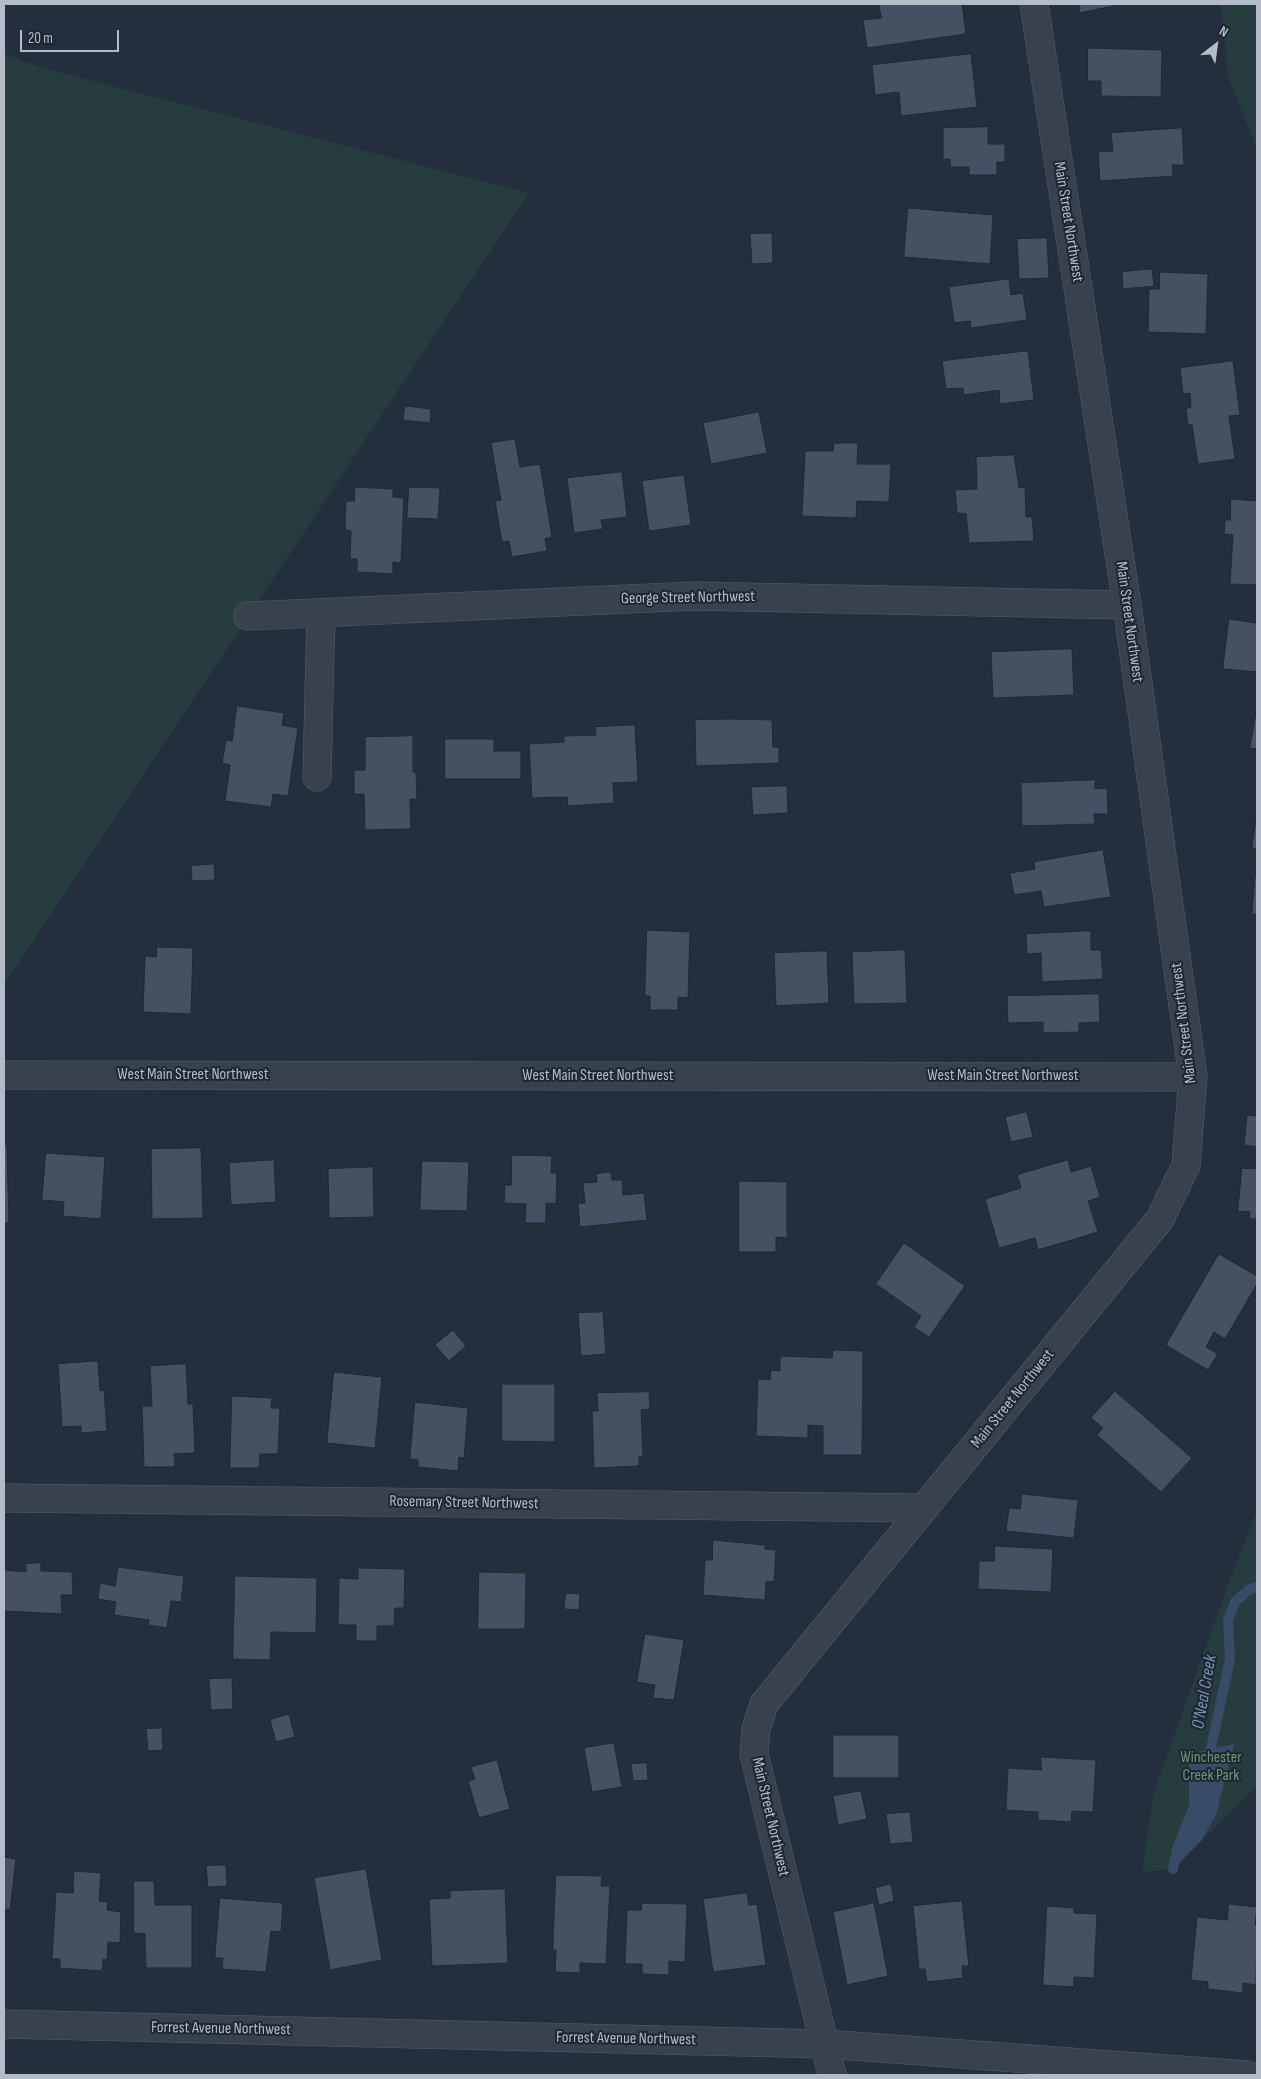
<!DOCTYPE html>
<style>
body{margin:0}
#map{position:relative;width:1261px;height:2079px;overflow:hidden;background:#242f3e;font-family:"Sofia Sans Condensed",sans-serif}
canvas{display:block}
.frame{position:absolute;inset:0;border:5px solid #b4bcc9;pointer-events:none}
.north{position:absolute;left:1191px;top:20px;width:50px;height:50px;-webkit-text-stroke:4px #1d2633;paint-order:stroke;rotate:30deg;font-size:14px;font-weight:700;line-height:20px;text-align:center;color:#b4bcc9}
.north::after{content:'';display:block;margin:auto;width:18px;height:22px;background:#b4bcc9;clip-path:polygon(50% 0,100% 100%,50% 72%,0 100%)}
.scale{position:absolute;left:20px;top:30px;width:99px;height:22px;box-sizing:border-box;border:2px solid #b4bcc9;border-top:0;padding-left:6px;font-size:15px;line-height:18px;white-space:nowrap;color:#b4bcc9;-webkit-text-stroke:4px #1d2633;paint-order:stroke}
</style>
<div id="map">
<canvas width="1261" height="2079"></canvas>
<div class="frame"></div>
<div class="north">N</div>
<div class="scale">20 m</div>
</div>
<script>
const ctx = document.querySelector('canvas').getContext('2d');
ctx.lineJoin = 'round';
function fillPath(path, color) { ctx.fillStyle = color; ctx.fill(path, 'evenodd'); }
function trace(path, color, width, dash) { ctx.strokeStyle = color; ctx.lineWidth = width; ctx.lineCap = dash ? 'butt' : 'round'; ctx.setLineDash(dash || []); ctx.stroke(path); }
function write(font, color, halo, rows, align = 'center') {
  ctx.font = font + ' "Sofia Sans Condensed",sans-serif'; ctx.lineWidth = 4; ctx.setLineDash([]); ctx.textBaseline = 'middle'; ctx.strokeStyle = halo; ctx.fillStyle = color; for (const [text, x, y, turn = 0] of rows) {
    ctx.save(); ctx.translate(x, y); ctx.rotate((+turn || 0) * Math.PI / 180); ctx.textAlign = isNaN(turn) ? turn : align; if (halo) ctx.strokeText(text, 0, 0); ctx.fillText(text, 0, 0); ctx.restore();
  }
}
const green = new Path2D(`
 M 1221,4 L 1257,4 L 1257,149 L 1228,77 Z
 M 4,54 L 46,69 L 529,193 L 4,985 Z
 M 1257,1510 L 1257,1786 L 1173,1869 L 1142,1872 L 1153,1795 L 1227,1587 Z`);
const water = new Path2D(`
 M 1234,1744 L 1216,1815 L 1201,1841 L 1173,1869 L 1177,1849 L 1189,1822 L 1189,1754 Z`);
const stream = new Path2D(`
 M 1208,1762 L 1230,1659 L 1228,1621 L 1235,1602 L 1248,1590 L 1257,1587
 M 1173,1869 L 1177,1849 L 1193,1809`);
const building = new Path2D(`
 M 879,4 L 962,4 L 966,34 L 867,48 L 863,20 L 881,18 Z
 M 1079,4 L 1122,4 L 1080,13 Z
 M 1088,48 L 1162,50 L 1161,97 L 1101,96 L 1101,81 L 1088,81 Z
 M 971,54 L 977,107 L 901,116 L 899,92 L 875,95 L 872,65 Z
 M 988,127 L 988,144 L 1005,144 L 1005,162 L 997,162 L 997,175 L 969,175 L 969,167 L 950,167 L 950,159 L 943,159 L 943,128 Z
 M 1182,128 L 1184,165 L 1172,165 L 1173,176 L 1100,181 L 1098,152 L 1113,151 L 1111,133 Z
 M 908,208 L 993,215 L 990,264 L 904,257 Z
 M 772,233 L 773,263 L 752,264 L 750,234 Z
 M 1047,238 L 1049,278 L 1019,279 L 1017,239 Z
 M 1152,269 L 1154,286 L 1123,289 L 1122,272 Z
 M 1160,272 L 1208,274 L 1206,334 L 1148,332 L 1149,289 L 1159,289 Z
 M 1009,279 L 1011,295 L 1023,293 L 1027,320 L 971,328 L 970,321 L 954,323 L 949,287 Z
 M 1028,351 L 1034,400 L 1000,404 L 999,390 L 964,395 L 963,388 L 946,389 L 942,361 Z
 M 1233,361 L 1240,415 L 1229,416 L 1235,459 L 1198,464 L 1192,425 L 1188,425 L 1186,408 L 1191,408 L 1190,393 L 1183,394 L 1180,368 Z
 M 405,406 L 431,409 L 430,423 L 403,420 Z
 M 759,412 L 767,453 L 711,464 L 703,423 Z
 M 515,439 L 520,467 L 540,464 L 552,537 L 545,539 L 547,551 L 512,557 L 509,541 L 502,542 L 495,501 L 501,500 L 491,443 Z
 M 834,443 L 858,443 L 857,464 L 891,464 L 889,502 L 857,501 L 856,518 L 802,516 L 805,451 L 833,451 Z
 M 1014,455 L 1019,488 L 1025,487 L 1026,517 L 1032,517 L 1034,541 L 969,543 L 966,514 L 957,513 L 955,490 L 977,489 L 976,457 Z
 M 622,472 L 627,517 L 601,520 L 603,529 L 574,533 L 567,478 Z
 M 684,475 L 691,525 L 649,531 L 642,481 Z
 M 355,487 L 393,489 L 393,497 L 404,498 L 401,563 L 393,562 L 393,574 L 357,572 L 357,559 L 350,559 L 351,531 L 345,530 L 346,501 L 354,501 Z
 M 409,487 L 440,488 L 438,519 L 407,518 Z
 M 1231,499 L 1257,501 L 1257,585 L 1230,584 L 1233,535 L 1224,534 L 1225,520 L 1230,520 Z
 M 1229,619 L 1257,623 L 1257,672 L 1223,669 Z
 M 1072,649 L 1074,695 L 993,698 L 991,652 Z
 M 237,706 L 284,713 L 282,725 L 298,728 L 288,796 L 273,794 L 271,807 L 225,801 L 230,765 L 222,763 L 226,740 L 232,741 Z
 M 1256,714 L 1257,714 L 1257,749 L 1250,748 Z
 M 729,719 L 772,720 L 773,747 L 779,747 L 779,763 L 696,766 L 695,720 Z
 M 635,725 L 638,782 L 613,783 L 614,803 L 568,806 L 567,797 L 532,798 L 529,744 L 564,742 L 564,736 L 596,735 L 595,727 Z
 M 413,736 L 413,772 L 416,772 L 417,799 L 410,799 L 411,829 L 365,830 L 364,794 L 354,794 L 354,770 L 365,770 L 365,737 Z
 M 445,739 L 494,739 L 494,751 L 521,751 L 521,779 L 445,779 Z
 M 1095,780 L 1095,789 L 1107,788 L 1108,814 L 1094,814 L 1095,824 L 1022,826 L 1021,783 Z
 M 787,786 L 788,813 L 753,815 L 751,787 Z
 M 1257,813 L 1257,849 L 1252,848 Z
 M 1103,850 L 1111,897 L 1044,907 L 1041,891 L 1014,895 L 1010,873 L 1035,869 L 1034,862 Z
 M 214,864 L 215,880 L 192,881 L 191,866 Z
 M 1256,869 L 1257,869 L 1257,914 L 1252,914 Z
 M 647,930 L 690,932 L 688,998 L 678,997 L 678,1010 L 650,1010 L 650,996 L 645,996 Z
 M 1091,931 L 1091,950 L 1101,950 L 1103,979 L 1042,982 L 1041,953 L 1027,954 L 1026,934 Z
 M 157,947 L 193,948 L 191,1014 L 143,1012 L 145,956 L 156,957 Z
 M 905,950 L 907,1003 L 854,1004 L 852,952 Z
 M 827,951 L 829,1003 L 776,1006 L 774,953 Z
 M 1099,994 L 1100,1022 L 1079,1023 L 1079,1032 L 1043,1033 L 1043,1022 L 1008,1023 L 1007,996 Z
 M 1257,1109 L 1257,1147 L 1244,1145 L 1247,1115 L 1256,1116 Z
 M 1027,1112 L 1033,1137 L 1011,1142 L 1005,1117 Z
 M 4,1145 L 7,1145 L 9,1223 L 4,1223 Z
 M 201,1148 L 203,1218 L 152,1219 L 151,1149 Z
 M 46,1153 L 105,1157 L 101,1219 L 63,1216 L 64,1202 L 42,1200 Z
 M 512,1155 L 552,1156 L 551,1173 L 557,1173 L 556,1204 L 546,1203 L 546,1223 L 525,1223 L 526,1204 L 504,1203 L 505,1185 L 511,1185 Z
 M 274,1160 L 276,1202 L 231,1205 L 229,1163 Z
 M 1068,1160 L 1071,1172 L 1091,1166 L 1100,1197 L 1088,1201 L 1098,1232 L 1038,1250 L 1035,1238 L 999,1248 L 985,1199 L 1021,1188 L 1017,1175 Z
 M 422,1161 L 469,1162 L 467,1211 L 420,1210 Z
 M 373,1167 L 374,1217 L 329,1218 L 328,1169 Z
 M 1242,1168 L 1257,1169 L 1257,1219 L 1249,1219 L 1250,1212 L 1238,1211 Z
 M 611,1172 L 612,1180 L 622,1180 L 623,1195 L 644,1193 L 647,1220 L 580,1227 L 578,1203 L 585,1203 L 583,1183 L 597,1182 L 596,1174 Z
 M 739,1181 L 787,1182 L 787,1238 L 776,1237 L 776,1252 L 739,1252 Z
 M 904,1243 L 965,1286 L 929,1337 L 914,1327 L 921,1316 L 876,1284 Z
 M 1219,1254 L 1257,1276 L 1257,1284 L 1225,1339 L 1214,1332 L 1206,1347 L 1218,1354 L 1208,1370 L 1166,1345 Z
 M 603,1312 L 606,1354 L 581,1356 L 578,1313 Z
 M 453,1330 L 466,1346 L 449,1361 L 435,1345 Z
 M 833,1350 L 863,1351 L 862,1455 L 823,1455 L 823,1426 L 808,1425 L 808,1438 L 756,1436 L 758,1379 L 770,1380 L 771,1370 L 780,1371 L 780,1356 L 832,1358 Z
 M 98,1361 L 100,1391 L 104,1390 L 107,1431 L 81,1433 L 81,1426 L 62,1427 L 58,1364 Z
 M 186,1364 L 188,1404 L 193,1404 L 195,1453 L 174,1454 L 175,1467 L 144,1467 L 142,1406 L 152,1406 L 150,1366 Z
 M 334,1372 L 382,1377 L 375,1448 L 327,1443 Z
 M 502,1384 L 555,1384 L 555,1442 L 502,1441 Z
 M 1115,1391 L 1192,1458 L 1161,1492 L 1097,1435 L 1103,1428 L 1091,1418 Z
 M 649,1392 L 650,1409 L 641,1410 L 643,1457 L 639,1457 L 639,1466 L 594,1468 L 592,1411 L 598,1411 L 597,1393 Z
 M 232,1396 L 272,1398 L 271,1408 L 280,1408 L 278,1454 L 260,1454 L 259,1468 L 230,1468 Z
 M 415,1402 L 468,1408 L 464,1458 L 459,1457 L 458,1471 L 418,1467 L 418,1460 L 410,1459 Z
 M 1022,1494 L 1078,1500 L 1074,1538 L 1006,1531 L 1009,1508 L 1020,1509 Z
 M 713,1540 L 765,1545 L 765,1549 L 776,1550 L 774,1582 L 766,1581 L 765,1600 L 703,1595 L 705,1560 L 712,1560 Z
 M 995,1546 L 1053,1549 L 1051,1592 L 978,1589 L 979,1561 L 994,1561 Z
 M 41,1563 L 41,1571 L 72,1572 L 73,1595 L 61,1595 L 62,1614 L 4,1611 L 4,1570 L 26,1572 L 26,1564 Z
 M 118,1567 L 184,1576 L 181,1602 L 171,1601 L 167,1628 L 148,1625 L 149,1620 L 114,1615 L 116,1602 L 98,1599 L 100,1583 L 115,1586 Z
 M 358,1568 L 405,1569 L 404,1608 L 395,1608 L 394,1626 L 377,1626 L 377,1641 L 356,1641 L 356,1625 L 338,1625 L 339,1578 L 358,1579 Z
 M 479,1572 L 526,1573 L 525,1629 L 478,1629 Z
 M 235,1576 L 317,1578 L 316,1633 L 271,1632 L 270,1660 L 233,1659 Z
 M 566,1593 L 580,1594 L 579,1610 L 564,1609 Z
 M 645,1634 L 684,1640 L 674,1700 L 653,1698 L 655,1685 L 637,1682 Z
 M 232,1678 L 233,1709 L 211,1710 L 209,1679 Z
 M 289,1714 L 295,1737 L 276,1742 L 270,1720 Z
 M 162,1728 L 163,1750 L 148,1751 L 146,1729 Z
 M 833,1735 L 899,1735 L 899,1778 L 833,1778 Z
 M 614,1743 L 622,1787 L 592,1792 L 584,1748 Z
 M 1041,1757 L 1096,1760 L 1093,1812 L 1072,1811 L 1071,1822 L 1038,1820 L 1038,1812 L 1006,1810 L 1008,1768 L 1041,1770 Z
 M 497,1760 L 510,1809 L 479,1818 L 468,1781 L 475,1779 L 471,1767 Z
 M 647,1763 L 648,1780 L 633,1781 L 631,1764 Z
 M 861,1791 L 867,1819 L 838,1825 L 833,1796 Z
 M 910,1812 L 913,1842 L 890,1844 L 886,1814 Z
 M 4,1857 L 16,1859 L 10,1910 L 4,1909 Z
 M 226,1865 L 227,1886 L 208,1887 L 206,1866 Z
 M 366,1869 L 382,1960 L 330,1970 L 314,1878 Z
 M 74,1871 L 101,1873 L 99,1901 L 108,1902 L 107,1910 L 121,1912 L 120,1943 L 108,1942 L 107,1960 L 103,1959 L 102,1971 L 60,1968 L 60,1959 L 52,1959 L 56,1892 L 73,1893 Z
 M 556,1875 L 602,1876 L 601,1886 L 610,1886 L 606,1964 L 580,1963 L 580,1973 L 555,1972 L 556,1950 L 553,1950 Z
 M 134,1881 L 154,1881 L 155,1905 L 192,1905 L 192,1968 L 146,1968 L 145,1934 L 134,1933 Z
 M 891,1884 L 894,1901 L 879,1905 L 875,1888 Z
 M 505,1889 L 508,1963 L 432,1966 L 429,1899 L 450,1898 L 450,1891 Z
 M 747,1893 L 749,1905 L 757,1904 L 766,1965 L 713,1972 L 703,1899 Z
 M 220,1898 L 283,1903 L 281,1932 L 271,1931 L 266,1972 L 222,1969 L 223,1958 L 215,1958 Z
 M 962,1901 L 969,1966 L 962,1966 L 963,1978 L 927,1982 L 925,1969 L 919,1969 L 913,1906 Z
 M 642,1903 L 687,1904 L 685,1962 L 669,1961 L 669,1975 L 642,1974 L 642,1964 L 625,1964 L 627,1910 L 641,1910 Z
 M 874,1903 L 888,1976 L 847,1985 L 833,1912 Z
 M 1229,1904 L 1257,1907 L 1255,1925 L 1257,1925 L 1256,1985 L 1243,1983 L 1243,1993 L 1208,1989 L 1208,1982 L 1191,1980 L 1197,1917 L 1227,1920 Z
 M 1047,1906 L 1074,1908 L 1074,1913 L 1097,1914 L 1094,1978 L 1074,1977 L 1074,1987 L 1043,1985 Z`);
const minor = new Path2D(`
 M 248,616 L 695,596 L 1127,605
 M 317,777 L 321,613
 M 4,1075 L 1193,1077
 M 4,1498 L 924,1508
 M 4,2024 L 825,2044 L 1247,2075
 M 832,2075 L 754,1754 L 756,1729 L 764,1704 L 1160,1219 L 1186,1165 L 1193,1077 L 1127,605 L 1034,4`);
const streetNames = [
 ["Main Street Northwest",1068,222,81],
 ["George Street Northwest",688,598,-1],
 ["Main Street Northwest",1129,622,82],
 ["Main Street Northwest",1184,1023,-97],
 ["West Main Street Northwest",193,1075],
 ["West Main Street Northwest",598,1076],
 ["West Main Street Northwest",1003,1076],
 ["Main Street Northwest",1013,1399,-51],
 ["Rosemary Street Northwest",464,1503,1],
 ["Main Street Northwest",770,1817,77],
 ["Forrest Avenue Northwest",221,2029,1],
 ["Forrest Avenue Northwest",626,2039,1]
];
const parkNames = [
 ["Winchester",1211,1758],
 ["Creek Park",1211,1776]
];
const waterNames = [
 ["O'Neal Creek",1205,1692,-80]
];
fillPath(green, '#263c3f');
fillPath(water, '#394c67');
trace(stream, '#394c67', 10);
fillPath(building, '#455162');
trace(building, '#1f2835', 1);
trace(minor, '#565f6c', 29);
trace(minor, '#38414e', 28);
write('16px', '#b4bcc9', '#1d2633', streetNames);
write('16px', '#6b9a76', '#1d2633', parkNames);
write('italic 18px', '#7c92b1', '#1d2633', waterNames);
</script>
